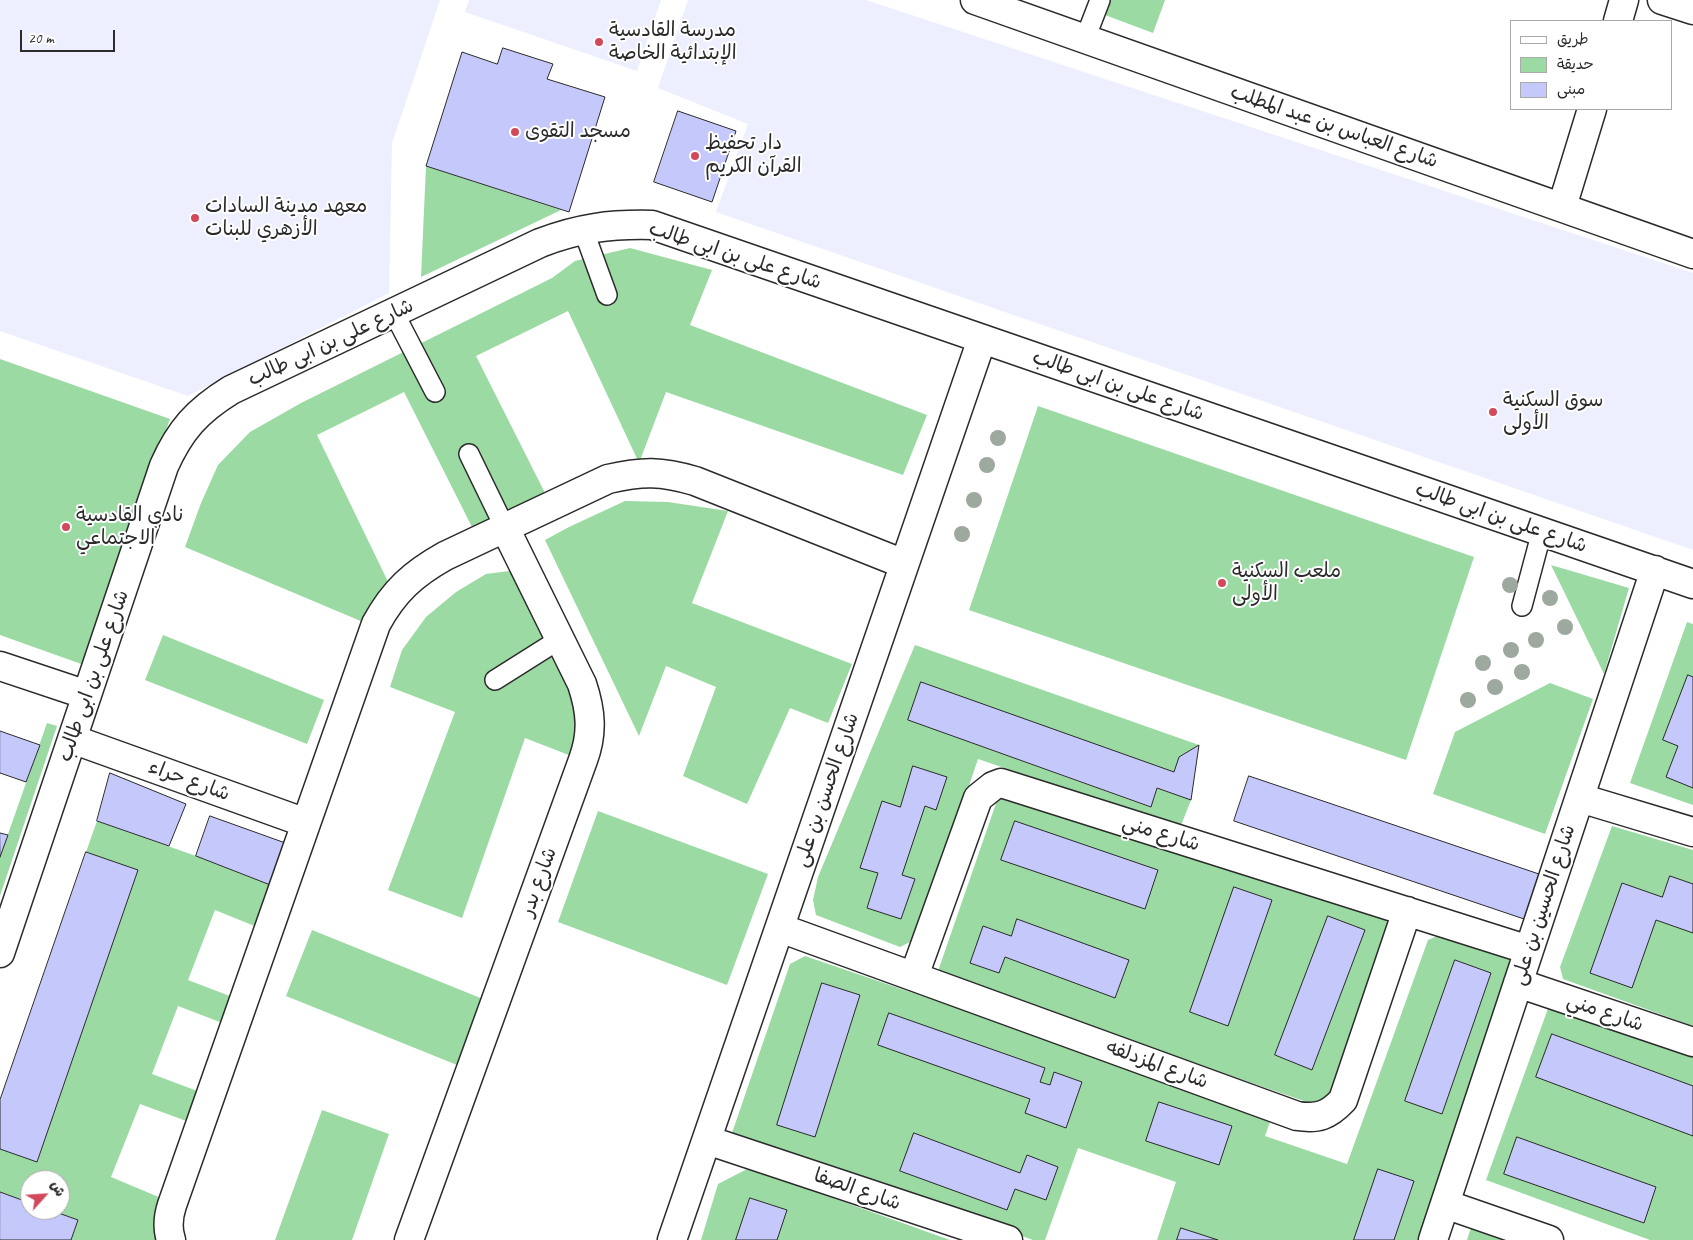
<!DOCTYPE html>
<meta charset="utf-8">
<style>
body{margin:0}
#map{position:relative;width:1693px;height:1240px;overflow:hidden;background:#fff;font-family:Caveat,"Playpen Sans Arabic",sans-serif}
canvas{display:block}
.legend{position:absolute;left:1510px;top:20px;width:162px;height:90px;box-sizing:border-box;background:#fff;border:1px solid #aaa;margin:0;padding:6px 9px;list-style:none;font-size:15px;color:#2b2b2b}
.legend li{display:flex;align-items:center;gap:10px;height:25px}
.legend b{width:25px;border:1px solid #aaa}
.north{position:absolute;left:20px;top:1170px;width:50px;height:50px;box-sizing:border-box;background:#fff;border:1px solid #aaa;border-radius:50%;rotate:64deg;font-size:14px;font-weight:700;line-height:20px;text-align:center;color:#2b2b2b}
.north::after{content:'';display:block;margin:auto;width:18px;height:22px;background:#d1495b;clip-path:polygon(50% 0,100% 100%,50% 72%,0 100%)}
.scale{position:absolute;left:20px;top:30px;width:95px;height:22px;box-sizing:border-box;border:2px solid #2b2b2b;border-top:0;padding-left:6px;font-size:15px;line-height:18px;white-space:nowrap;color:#2b2b2b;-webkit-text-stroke:4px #fff;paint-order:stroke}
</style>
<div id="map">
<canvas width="1693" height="1240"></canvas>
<ul class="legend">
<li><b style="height:6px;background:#fff"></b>طريق</li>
<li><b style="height:14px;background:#9cdaa3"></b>حديقة</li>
<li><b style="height:14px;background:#c4c8fa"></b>مبنى</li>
</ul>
<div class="north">ش</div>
<div class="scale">20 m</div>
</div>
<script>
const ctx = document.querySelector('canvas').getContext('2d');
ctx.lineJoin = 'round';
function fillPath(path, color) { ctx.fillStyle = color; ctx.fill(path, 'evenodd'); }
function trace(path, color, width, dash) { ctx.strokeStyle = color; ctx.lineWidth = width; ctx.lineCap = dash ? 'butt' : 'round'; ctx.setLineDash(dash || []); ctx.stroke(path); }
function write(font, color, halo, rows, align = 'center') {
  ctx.font = font + ' Caveat,"Playpen Sans Arabic",sans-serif'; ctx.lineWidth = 4; ctx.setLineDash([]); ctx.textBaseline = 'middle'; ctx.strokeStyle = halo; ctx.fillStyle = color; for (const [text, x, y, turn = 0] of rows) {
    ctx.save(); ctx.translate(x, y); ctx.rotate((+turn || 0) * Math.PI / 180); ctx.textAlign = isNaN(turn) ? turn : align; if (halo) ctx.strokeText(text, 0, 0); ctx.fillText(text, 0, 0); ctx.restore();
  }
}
const built = new Path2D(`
 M 0,0 L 440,0 L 392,143 L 389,293 L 188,396 L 0,331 Z
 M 469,0 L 661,0 L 637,71 L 465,12 Z
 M 688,0 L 866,0 L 1693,273 L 1693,550 L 716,212 L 748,124 L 658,88 Z`);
const green = new Path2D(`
 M 1093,0 L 1165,0 L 1153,33 L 1089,9 Z
 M 426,166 L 561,210 L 421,277 Z
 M 630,248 L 712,270 L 690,325 L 927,415 L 903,475 L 666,392 L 639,463 L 568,311 L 476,356 L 545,493 L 473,529 L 404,392 L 317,435 L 392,590 L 363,622 L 185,547 L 201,503 L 218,465 L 250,432 L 301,403 L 552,278 L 575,261 Z
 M 0,359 L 170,419 L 84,665 L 0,635 Z
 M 1038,406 L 1474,557 L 1406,760 L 969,610 Z
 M 625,501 L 668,502 L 728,511 L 692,603 L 852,664 L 828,723 L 790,708 L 747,804 L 683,776 L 716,687 L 666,666 L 639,736 L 545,540 L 569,527 Z
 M 1551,565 L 1629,588 L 1604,674 Z
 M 517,570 L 588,721 L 579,759 L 525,738 L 462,918 L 388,890 L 455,712 L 390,687 L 402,650 L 426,617 L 456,592 L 486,574 Z
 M 1687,622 L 1693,624 L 1693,805 L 1630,783 Z
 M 163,635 L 324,700 L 307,744 L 145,680 Z
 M 915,645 L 1199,745 L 1179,757 L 1174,772 L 908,720 L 1150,807 L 1157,788 L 1191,800 L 1180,828 L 978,759 L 922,926 L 912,941 L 900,947 L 816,915 L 813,900 L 818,877 Z
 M 1550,683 L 1593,699 L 1545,834 L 1433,794 L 1455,732 Z
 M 47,723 L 57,726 L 0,896 L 0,857 Z
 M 1002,786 L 1394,923 L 1330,1110 L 937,974 Z
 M 598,811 L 768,874 L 727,985 L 558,922 Z
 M 97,821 L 196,856 L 273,886 L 257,927 L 215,910 L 188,980 L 235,998 L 225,1024 L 178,1006 L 152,1074 L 200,1092 L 189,1122 L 140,1104 L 111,1177 L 161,1198 L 155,1240 L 71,1240 L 78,1220 L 50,1210 L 60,1210 L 60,1180 L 30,1180 L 30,1203 L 0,1192 L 0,1149 L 37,1162 L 137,871 L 86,852 Z
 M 1612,826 L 1693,850 L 1693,1026 L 1563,979 L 1560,967 Z
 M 312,930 L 483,999 L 457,1065 L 286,996 Z
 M 1444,933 L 1513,958 L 1430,1240 L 1157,1240 L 1176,1182 L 1078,1148 L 1045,1240 L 1033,1240 L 732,1133 L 790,964 L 805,956 L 1272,1116 L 1265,1136 L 1347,1164 L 1428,940 Z
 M 1550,1003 L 1693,1056 L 1693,1240 L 1650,1240 L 1486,1180 Z
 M 322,1110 L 389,1134 L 352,1240 L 275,1240 Z
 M 749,1168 L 950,1240 L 701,1240 L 718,1184 Z
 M 1473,1221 L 1526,1240 L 1467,1240 Z`);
const building = new Path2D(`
 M 503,48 L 553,64 L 547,79 L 605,97 L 569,212 L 426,166 L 462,52 L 497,64 Z
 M 678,111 L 736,131 L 712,202 L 654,182 Z
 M 1688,675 L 1693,677 L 1693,788 L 1666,777 L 1678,746 L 1663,740 Z
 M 921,682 L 1174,772 L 1179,757 L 1199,745 L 1191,800 L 1157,788 L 1151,807 L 908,720 Z
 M 0,731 L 40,745 L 26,782 L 0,773 Z
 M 913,766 L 947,777 L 936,810 L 925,806 L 902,875 L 915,879 L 901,919 L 867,908 L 878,873 L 860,868 L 882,801 L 900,807 Z
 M 110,773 L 186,804 L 169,846 L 97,821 Z
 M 1249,776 L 1539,874 L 1524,919 L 1234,821 Z
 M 210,816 L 291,845 L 273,886 L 196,856 Z
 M 1015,821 L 1158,870 L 1145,909 L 1001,860 Z
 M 0,833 L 8,835 L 0,857 Z
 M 86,852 L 138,870 L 37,1162 L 0,1149 L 0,1100 Z
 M 1670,876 L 1693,884 L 1693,933 L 1656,920 L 1632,988 L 1590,973 L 1622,883 L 1662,897 Z
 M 1234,887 L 1272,900 L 1228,1026 L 1190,1012 Z
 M 1328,916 L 1365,930 L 1312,1070 L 1275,1055 Z
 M 1017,919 L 1129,960 L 1115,998 L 1005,957 L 999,973 L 970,963 L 983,926 L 1011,936 Z
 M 1455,960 L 1491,973 L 1442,1114 L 1405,1101 Z
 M 822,983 L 860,995 L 815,1137 L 777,1125 Z
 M 889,1013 L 1045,1068 L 1040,1082 L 1050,1085 L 1054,1072 L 1082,1082 L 1066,1128 L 1025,1113 L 1030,1099 L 878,1045 Z
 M 1552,1034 L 1693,1086 L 1693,1136 L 1536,1077 Z
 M 1159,1102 L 1232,1126 L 1219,1165 L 1146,1141 Z
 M 914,1133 L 1020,1173 L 1027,1155 L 1058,1167 L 1046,1200 L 1015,1189 L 1007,1210 L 900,1171 Z
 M 1517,1137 L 1656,1187 L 1644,1223 L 1504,1174 Z
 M 1378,1169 L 1414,1181 L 1394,1240 L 1354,1240 Z
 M 0,1192 L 30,1203 L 30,1210 L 50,1210 L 78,1220 L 71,1240 L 0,1240 Z
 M 750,1198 L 787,1210 L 777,1240 L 736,1240 Z
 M 1181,1228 L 1218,1240 L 1177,1240 Z`);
const lane = new Path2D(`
 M 1085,39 L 1100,0
 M 583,229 L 607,295
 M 394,313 L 435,392
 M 469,454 L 505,528
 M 1522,606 L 1542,531
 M 495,680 L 560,639`);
const street = new Path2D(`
 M 975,0 L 1693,254
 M 1662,0 L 1693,10
 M 1618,21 L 1624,0
 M 1562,207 L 1592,109
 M 0,666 L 87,695
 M 72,739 L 306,823
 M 1580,798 L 1693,832
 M 780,928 L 1297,1116 C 1318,1119 1328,1116 1343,1100 L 1407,911
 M 0,953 L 164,466 C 180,430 197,411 231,390 L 540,243 C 579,228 610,224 652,225 L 1693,584
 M 914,976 L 978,798 L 993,786 L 1001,783 L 1529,950
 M 1518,983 L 1693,1042
 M 707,1140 L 1008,1240
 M 1445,1204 L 1549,1240
 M 171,1240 C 167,1228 168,1217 172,1205 L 376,624 C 394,591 413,574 445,556 L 608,479 C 643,471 661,471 695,481 L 904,564
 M 409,1240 L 583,760 C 593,733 591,711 582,684 L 505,528
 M 672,1240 L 982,339
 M 1433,1240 L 1655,570`);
const trees = [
 [998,438],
 [987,465],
 [974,500],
 [962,534],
 [1510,585],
 [1550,598],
 [1565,627],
 [1536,640],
 [1511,650],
 [1483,663],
 [1522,672],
 [1495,687],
 [1468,700]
];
const markers = [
 [599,42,5,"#d1495b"],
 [515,132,5,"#d1495b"],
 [695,156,5,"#d1495b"],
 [195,218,5,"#d1495b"],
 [1493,412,5,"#d1495b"],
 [66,527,5,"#d1495b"],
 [1222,583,5,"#d1495b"]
];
const poiNames = [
 ["مدرسة القادسية",609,31],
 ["الإبتدائية الخاصة",609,54],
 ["مسجد التقوى",525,132],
 ["دار تحفيظ",705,144],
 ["القرآن الكريم",705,167],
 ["معهد مدينة السادات",205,207],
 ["الأزهري للبنات",205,230],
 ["سوق السكنية",1503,401],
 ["الأولى",1503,424],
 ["نادي القادسية",76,516],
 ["الاجتماعي",76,539],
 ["ملعب السكنية",1232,572],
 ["الأولى",1232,595]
];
const streetNames = [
 ["شارع العباس بن عبد المطلب",1334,127,19],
 ["شارع على بن ابى طالب",735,256,18],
 ["شارع على بن ابى طالب",331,343,-25],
 ["شارع على بن ابى طالب",1118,386,19],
 ["شارع على بن ابى طالب",1501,518,19],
 ["شارع على بن ابى طالب",94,676,-71],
 ["شارع حراء",189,781,20],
 ["شارع الحسن بن على",827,790,-71],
 ["شارع مني",1161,834,17],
 ["شارع بدر",539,882,-70],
 ["شارع الحسين بن على",1544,905,-72],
 ["شارع مني",1605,1013,19],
 ["شارع المزدلفه",1157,1065,20],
 ["شارع الصفا",857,1190,19]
];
fillPath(built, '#edeefe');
fillPath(green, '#9cdaa3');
fillPath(building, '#c4c8fa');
trace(building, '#2b2b2b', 1);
trace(lane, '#2b2b2b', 22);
trace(street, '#2b2b2b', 31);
trace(lane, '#fff', 19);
trace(street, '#fff', 28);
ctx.fillStyle = '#9da89e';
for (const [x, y] of trees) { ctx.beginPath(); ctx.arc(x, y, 8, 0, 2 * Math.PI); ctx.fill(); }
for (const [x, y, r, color] of markers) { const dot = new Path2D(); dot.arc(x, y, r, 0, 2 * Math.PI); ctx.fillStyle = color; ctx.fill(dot); trace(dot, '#fff', 2); }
write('20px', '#2b2b2b', '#fff', poiNames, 'left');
write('20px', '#2b2b2b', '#fff', streetNames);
</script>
